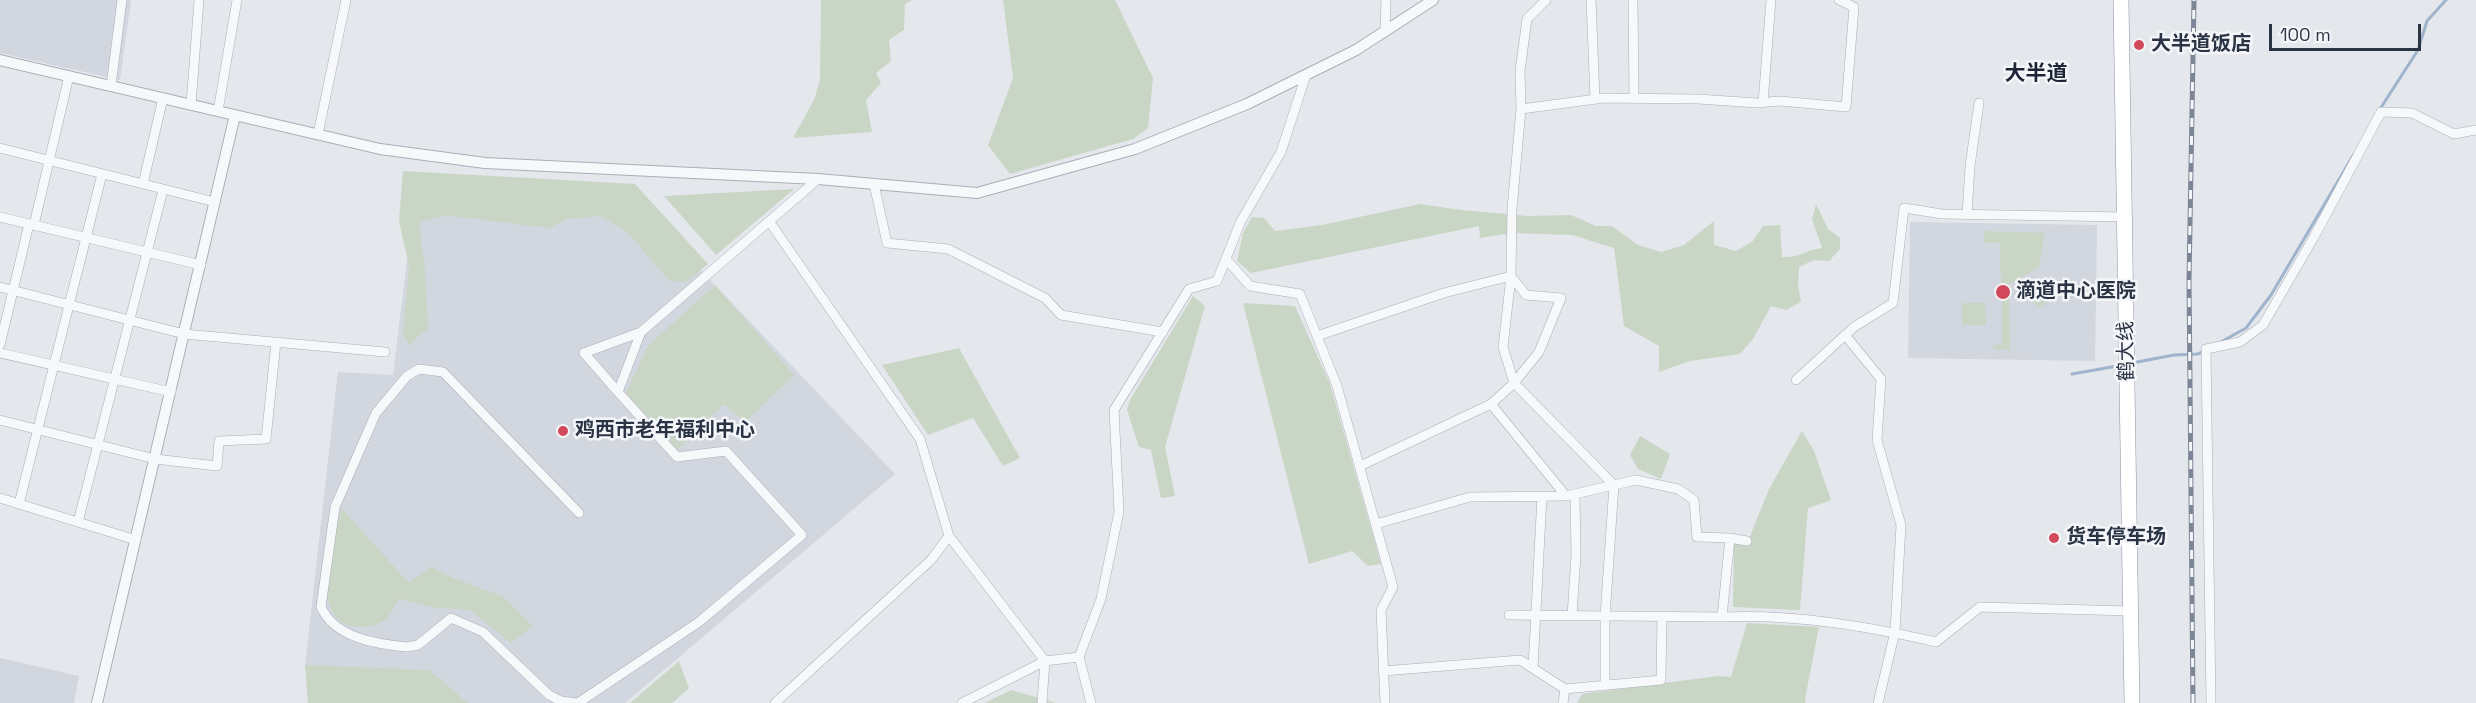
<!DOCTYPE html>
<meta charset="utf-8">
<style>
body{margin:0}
#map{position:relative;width:2476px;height:703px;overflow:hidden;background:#e4e7ec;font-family:"Space Grotesk",sans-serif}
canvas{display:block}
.scale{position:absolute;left:2269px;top:24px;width:152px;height:27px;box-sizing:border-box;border:3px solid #2b3445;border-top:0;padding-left:8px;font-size:18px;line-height:21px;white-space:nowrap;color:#2b3445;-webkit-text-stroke:4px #f4f6f9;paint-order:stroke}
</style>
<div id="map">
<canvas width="2476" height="703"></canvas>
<div class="scale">100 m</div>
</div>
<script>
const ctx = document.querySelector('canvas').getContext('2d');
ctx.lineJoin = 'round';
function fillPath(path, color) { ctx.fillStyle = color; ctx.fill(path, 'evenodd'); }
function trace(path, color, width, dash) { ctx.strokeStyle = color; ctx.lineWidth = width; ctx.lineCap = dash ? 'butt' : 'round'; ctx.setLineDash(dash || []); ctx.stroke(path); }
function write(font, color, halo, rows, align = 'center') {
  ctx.font = font + ' "Space Grotesk","Noto Sans SC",sans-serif'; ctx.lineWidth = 5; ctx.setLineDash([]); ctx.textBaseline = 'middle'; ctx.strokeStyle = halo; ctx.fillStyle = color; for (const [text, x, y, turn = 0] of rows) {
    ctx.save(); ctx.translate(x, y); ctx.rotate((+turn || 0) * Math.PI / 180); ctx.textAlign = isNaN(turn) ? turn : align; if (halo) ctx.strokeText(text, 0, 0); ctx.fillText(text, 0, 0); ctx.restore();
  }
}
const built = new Path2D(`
 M 0,0 L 131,0 L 120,80 L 0,53 Z
 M 416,188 L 631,197 L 895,474 L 625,703 L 459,703 L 305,665 L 338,372 L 393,375 Z
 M 1910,222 L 2097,225 L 2095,361 L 1908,358 Z
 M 0,658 L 79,676 L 74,703 L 0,703 Z`);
const green = new Path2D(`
 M 821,0 L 912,0 L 905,4 L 904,30 L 889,40 L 891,61 L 876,73 L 881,83 L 866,100 L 872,132 L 793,138 L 814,100 L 820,80 Z
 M 1003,0 L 1115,0 L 1153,78 L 1148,128 L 1133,139 L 1010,174 L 988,145 L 1013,78 Z
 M 403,171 L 635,184 L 708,264 L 686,282 L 670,281 L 625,230 L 599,216 L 567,219 L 549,228 L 445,215 L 419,223 L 425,270 L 428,328 L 409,345 L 403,334 L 409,266 L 399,221 Z
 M 794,189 L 716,255 L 664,196 Z
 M 1420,204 L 1461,210 L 1528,216 L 1571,215 L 1596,226 L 1612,226 L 1638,245 L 1661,252 L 1684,245 L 1714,221 L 1714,245 L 1736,251 L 1752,242 L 1763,226 L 1780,225 L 1782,257 C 1800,258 1805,250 1822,248 L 1812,219 L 1816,204 L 1828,229 L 1840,238 L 1840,249 L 1829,261 L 1814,260 L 1799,267 L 1798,285 L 1801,302 L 1786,310 L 1771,306 L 1753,339 L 1740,354 L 1690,361 L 1659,372 L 1659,346 L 1624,326 L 1614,248 L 1572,235 L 1512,233 L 1480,238 L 1479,226 L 1251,273 L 1237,261 L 1243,233 L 1252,217 L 1264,218 L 1275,231 L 1322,225 Z
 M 1984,231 L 2045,233 L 2039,267 L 2006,286 L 2001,285 L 2000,243 L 1984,243 Z
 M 715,285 L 794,375 L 745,422 L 724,404 L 677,450 L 626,393 L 648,346 Z
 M2032 298a8 8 0 1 1 16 0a8 8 0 1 1-16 0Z
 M 1193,296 L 1205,306 L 1165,447 L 1175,496 L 1161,498 L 1151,450 L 1139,447 L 1127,410 L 1130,400 Z
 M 2002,296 L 2009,296 L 2010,350 L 1993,349 L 1993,345 L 2002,344 Z
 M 1243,303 L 1295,306 L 1330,384 L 1381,564 L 1368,566 L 1352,551 L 1309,564 Z
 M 1962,303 L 1985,303 L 1986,325 L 1962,325 Z
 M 959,348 L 1020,458 L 1003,466 L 973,418 L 928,435 L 882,365 Z
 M 1802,431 L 1814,451 L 1831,500 L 1808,508 L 1800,610 L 1733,607 L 1734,543 L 1747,544 L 1769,489 Z
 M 1640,436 L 1670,454 L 1661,479 L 1638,469 L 1630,455 Z
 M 342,509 L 409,583 L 431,567 L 451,577 L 504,597 L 532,626 L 511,643 L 470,610 L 436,608 L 399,599 L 387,620 C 381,622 372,627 365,627 C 306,631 328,540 342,509 Z
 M 1747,623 L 1819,627 L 1805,699 L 1806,703 L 1577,703 L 1582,694 L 1718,676 L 1731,677 Z
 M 679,661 L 689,688 L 672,703 L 630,703 Z
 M 305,665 L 429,670 L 468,703 L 308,703 Z
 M 1011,690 L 1056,703 L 985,703 Z`);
const stream = new Path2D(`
 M 2380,109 L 2418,50 L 2427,21 L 2446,0
 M 2219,343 L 2246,328 L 2271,295 L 2354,154
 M 2132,363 L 2174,355 L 2198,354 L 2205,350
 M 2072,374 L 2123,365`);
const minor = new Path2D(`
 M 1546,0 L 1527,19 L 1520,71 L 1521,109 L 1512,209 L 1511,276 L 1503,347 L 1514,383 L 1491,404 L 1566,496
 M 1591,0 L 1595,99
 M 1633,0 L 1634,98
 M 1385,31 L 1386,0
 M 111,86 L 122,0
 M 1763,103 L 1771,0
 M 191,105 L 199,0
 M 1521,109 L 1604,98 L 1698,99 L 1757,103 L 1780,101 L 1846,107 L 1854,7 L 1839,0
 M 218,111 L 237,0
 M 318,134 L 346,0
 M 0,148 L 215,202
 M 143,184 L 163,98
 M 874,184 L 887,243 L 948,249 L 1045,298 L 1061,315 L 1163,332
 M 1967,215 L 1970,166 L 1979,103
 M 0,217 L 201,265
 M 769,221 L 920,439 L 949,536 L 931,560 L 775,703
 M 34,225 L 69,76
 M 1226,259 L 1250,286 L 1300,294 L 1337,386 L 1393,587 L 1381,610 L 1385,703
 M 0,287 L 184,334 L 385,352
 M 1845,335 L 1881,379 L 1877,440 L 1901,525 L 1895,632 L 1878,703
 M 1317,336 L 1444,293 L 1511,276 L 1526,295 L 1561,298 L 1539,352 L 1514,383 L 1614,485 L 1605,617 L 1605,684
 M 0,345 L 29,224
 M 0,353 L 171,392
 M 1796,380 L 1854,327 L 1893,303 L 1904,208 L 1942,214 L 2125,217
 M 618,392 L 584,353 L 641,332 L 818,179
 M 0,420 L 155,459 L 217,466 L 219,441 L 266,439 L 276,342
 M 1360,466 L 1491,404
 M 0,498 L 136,540
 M 19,504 L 102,174
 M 78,522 L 163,190
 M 1376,524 L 1470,497 L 1566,496 L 1636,480 L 1678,489 L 1694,500 L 1697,537 L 1730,538 L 1747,541
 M 949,536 L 1045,661 L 962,703
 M 1509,615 L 1722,617 L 1730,538
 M 1572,616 L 1576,555 L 1575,494
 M 1722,617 C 1795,614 1866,626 1936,642 L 1980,607 L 2131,611
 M 1079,657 L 1091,703
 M 1533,668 L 1542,496
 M 1383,671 L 1520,660 L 1565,689
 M 577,703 L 561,701 L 549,695 L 483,632 L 451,618 L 418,645 L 407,647 C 376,644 335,638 321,607 L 335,507 L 376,413 L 407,376 L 419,369 L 443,372 L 579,513
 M 578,703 L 699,622 L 802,535 L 726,451 L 677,457 L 618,392 L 641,332
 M 1042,703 L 1045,661 L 1079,657 L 1101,599 L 1119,512 L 1114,410 L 1189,289 L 1217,281 L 1241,221 L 1281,152 L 1306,75
 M 1563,703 L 1565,689 L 1661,680 L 1662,618
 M 2211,703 L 2206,349 L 2240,342 L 2263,325 L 2314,237 L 2381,112 L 2412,113 L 2454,134 L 2476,130`);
const tertiary = new Path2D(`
 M 0,60 L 380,149 L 485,163 L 818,179 L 977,193 L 1135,149 L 1247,104 L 1356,50 L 1433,0
 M 97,703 L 235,115`);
const trunk = new Path2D(`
 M 2121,0 L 2132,703`);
const rail = new Path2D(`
 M 2193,703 L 2189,280 L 2194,0`);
const markers = [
 [2139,45,6,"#d1495b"],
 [2003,292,8,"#d1495b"],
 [563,431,6,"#d1495b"],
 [2054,538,6,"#d1495b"]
];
const poiNames = [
 ["大半道饭店",2151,45],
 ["滴道中心医院",2016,292],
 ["鸡西市老年福利中心",575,431],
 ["货车停车场",2066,538]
];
const streetNames = [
 ["鹤大线",2127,351,-91]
];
const neighbourhoodNames = [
 ["大半道",2036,74]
];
fillPath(built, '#d2d6de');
fillPath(green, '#c9d6c5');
trace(stream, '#9fb4cc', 3);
trace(minor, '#a9aeb7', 10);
trace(tertiary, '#a9aeb7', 12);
trace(trunk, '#8b94a3', 16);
trace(minor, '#f7f8fa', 9);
trace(tertiary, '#f7f8fa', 10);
trace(trunk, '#fff', 15);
trace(rail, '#7d8696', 5);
trace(rail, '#f4f6f9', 3, [9]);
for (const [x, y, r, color] of markers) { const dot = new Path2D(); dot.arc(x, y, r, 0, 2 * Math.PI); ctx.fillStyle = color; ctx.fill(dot); trace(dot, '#f4f6f9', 2); }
write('bold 20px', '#2b3445', '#f4f6f9', poiNames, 'left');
write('20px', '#2b3445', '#f4f6f9', streetNames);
write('bold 21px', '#1d2536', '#f4f6f9', neighbourhoodNames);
</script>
